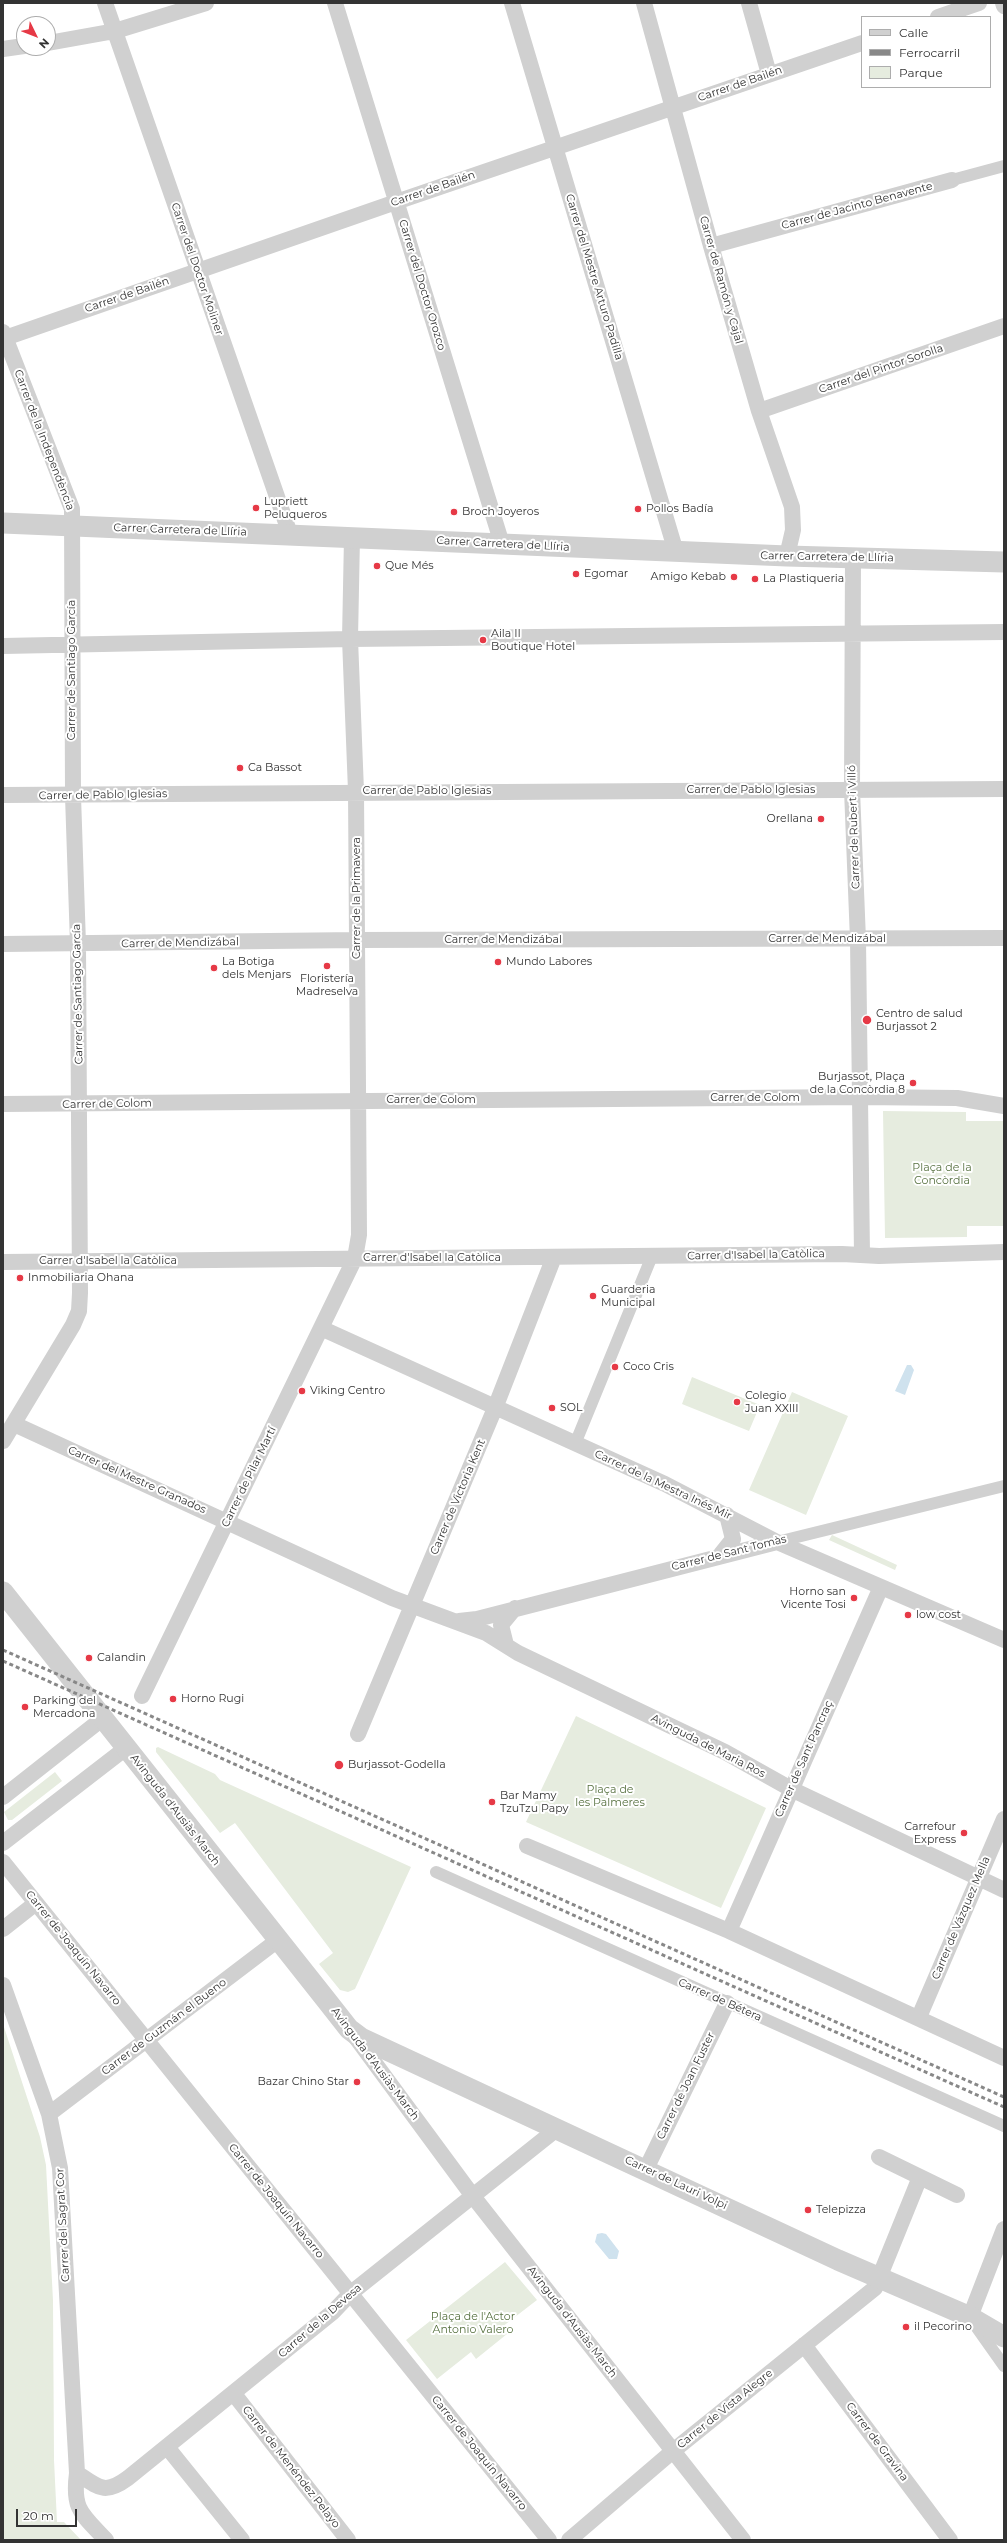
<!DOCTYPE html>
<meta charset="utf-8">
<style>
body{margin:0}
#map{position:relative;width:1007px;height:2543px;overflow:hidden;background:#fff;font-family:Montserrat,sans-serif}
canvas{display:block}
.frame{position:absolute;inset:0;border:4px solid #333;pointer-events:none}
.legend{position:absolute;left:861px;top:16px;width:130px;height:72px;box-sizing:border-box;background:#fff;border:1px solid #adadad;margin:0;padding:5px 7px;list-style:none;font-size:12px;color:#333}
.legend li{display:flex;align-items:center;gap:8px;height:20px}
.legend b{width:20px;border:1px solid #adadad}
.north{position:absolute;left:16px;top:16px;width:40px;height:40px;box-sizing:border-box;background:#fff;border:1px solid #adadad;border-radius:50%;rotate:133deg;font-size:11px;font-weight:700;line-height:16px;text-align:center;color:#333}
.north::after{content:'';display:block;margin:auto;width:14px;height:18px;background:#e63946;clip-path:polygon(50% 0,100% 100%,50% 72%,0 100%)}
.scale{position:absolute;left:16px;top:2509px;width:61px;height:18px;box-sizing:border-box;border:2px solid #333;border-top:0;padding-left:5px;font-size:12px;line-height:14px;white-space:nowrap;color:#333;-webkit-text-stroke:3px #fff;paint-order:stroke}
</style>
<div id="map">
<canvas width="1007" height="2543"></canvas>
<div class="frame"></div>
<ul class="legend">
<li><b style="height:5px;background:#d0d0d0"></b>Calle</li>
<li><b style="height:5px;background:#888"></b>Ferrocarril</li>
<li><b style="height:11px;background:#e6ecdf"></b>Parque</li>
</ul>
<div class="north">N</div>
<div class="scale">20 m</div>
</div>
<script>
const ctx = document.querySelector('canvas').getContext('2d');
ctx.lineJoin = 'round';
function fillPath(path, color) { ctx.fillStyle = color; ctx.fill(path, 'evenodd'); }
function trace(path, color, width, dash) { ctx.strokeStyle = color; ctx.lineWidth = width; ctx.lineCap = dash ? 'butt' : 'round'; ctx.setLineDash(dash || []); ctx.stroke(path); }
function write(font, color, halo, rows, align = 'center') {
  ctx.font = font + ' Montserrat,sans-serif'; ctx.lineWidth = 4; ctx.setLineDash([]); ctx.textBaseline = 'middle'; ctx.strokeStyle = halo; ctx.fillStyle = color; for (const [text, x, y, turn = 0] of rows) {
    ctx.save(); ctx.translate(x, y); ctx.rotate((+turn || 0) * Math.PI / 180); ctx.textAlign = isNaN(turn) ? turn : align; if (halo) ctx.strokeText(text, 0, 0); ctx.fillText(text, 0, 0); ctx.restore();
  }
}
const green = new Path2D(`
 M 883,1111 L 966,1112 L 966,1121 L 1004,1121 L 1004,1226 L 967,1226 L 967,1237 L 885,1238 Z
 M 692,1377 L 760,1405 L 749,1431 L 682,1404 Z
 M 792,1392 L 848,1416 L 806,1515 L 749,1490 Z
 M 832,1535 L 897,1565 L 895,1570 L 829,1540 Z
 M 576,1716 L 766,1808 L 721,1908 L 526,1822 Z
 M 158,1747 L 215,1774 L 220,1780 L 411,1867 L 355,1989 L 348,1992 L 340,1990 L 319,1964 L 333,1953 L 235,1823 L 220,1833 L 156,1752 L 156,1748 Z
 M 55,1772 L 62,1781 L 12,1820 L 8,1820 L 4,1812 Z
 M 3,2024 L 40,2137 L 46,2165 L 53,2301 L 54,2460 L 57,2522 L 64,2522 L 81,2540 L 3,2540 Z
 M 505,2262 L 537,2300 L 502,2327 L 507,2334 L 476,2359 L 471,2352 L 437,2379 L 406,2340 Z`);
const water = new Path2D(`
 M 907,1365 L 911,1365 L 914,1370 L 905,1395 L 895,1391 Z
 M 602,2233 L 606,2234 L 619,2251 L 617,2259 L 609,2259 L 595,2242 L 597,2234 Z`);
const pedestrian = new Path2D(`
 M 952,180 L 1004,166
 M 575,1444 L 652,1256
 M 777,1542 L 1004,1486
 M 436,1872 L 1004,2126
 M 975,2325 L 1004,2366`);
const minor = new Path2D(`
 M 105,3 L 290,534
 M 335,3 L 502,544
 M 512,3 L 676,552
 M 644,3 L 711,246 L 759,411 L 792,507 L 793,530 L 787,556
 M 749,3 L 769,74
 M 1003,3 L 1004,6
 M 938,17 L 979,3
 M 48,43 L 115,31 L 206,3
 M 3,49 L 24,46
 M 711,246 L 952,180
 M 3,332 L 72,509 L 73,796 L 78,944 L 80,1293 L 79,1311 L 73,1325 L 3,1441
 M 5,338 L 396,202 L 862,43
 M 759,411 L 1004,326
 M 853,557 L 852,790 L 858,940 L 862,1255
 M 3,646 L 350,639 L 1004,632
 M 3,795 L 1004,789
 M 3,944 L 358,940 L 1004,938
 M 3,1104 L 859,1097 L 957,1098 L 1004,1106
 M 3,1262 L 842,1254 L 879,1256 L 1004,1252
 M 323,1329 L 665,1484 L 777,1542 L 1004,1640
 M 14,1424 L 392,1598 L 486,1633 L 518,1653 L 725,1752 L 791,1789 L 1004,1890
 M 721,1554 L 733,1539 L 727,1515
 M 459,1621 L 477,1619 L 777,1542
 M 506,1645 L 501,1625 L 515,1608
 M 142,1696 L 355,1258 L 359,1235 L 356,791 L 350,639 L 352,537
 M 358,1734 L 495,1408 L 554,1257
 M 3,1797 L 102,1719
 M 3,1843 L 126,1748
 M 527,1846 L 729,1931 L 1004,2058
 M 3,1862 L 549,2540
 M 3,1929 L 36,1903
 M 729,1931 L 881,1587
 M 3,1985 L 49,2114 L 60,2168 L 77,2473 C 72,2510 82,2514 106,2540
 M 919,2017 L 1004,1819
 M 354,2035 L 472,2195 L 743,2540
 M 49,2114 L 278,1940
 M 879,2157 L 957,2195
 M 646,2169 L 727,2003
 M 970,2317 L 1004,2229
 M 804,2345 L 950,2540
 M 234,2394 L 348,2540
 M 167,2447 L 242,2540
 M 77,2473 C 99,2488 105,2495 128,2478 L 333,2312 L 351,2293 L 558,2128
 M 569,2540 L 673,2451 L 875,2288 L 920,2177`);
const tertiary = new Path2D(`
 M 3,523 L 787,556 L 1004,562
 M 3,1592 L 327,2001 L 349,2029 L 361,2038 L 838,2260 L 970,2317 L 1004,2337`);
const rail = new Path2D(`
 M 3,1650 L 1004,2097
 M 3,1661 L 1004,2107`);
const markers = [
 [256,508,4,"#e63946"],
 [638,509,4,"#e63946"],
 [454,512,4,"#e63946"],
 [377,566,4,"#e63946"],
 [576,574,4,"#e63946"],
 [734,577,4,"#e63946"],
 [755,579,4,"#e63946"],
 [483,640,4,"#e63946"],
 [240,768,4,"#e63946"],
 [821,819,4,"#e63946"],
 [498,962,4,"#e63946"],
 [327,966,4,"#e63946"],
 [214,968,4,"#e63946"],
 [867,1020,5,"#e63946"],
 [913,1083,4,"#e63946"],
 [20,1278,4,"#e63946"],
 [593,1296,4,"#e63946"],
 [615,1367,4,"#e63946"],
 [302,1391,4,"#e63946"],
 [737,1402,4,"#e63946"],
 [552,1408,4,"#e63946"],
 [854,1598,4,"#e63946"],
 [908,1615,4,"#e63946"],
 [89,1658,4,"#e63946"],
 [173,1699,4,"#e63946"],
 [25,1707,4,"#e63946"],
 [339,1765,5,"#e63946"],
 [492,1802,4,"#e63946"],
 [964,1833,4,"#e63946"],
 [357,2082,4,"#e63946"],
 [808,2210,4,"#e63946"],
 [906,2327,4,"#e63946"]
];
const streetNames = [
 ["Carrer de Bailén",740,84,-19],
 ["Carrer de Bailén",433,189,-19],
 ["Carrer de Jacinto Benavente",857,206,-15],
 ["Carrer del Doctor Moliner",197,269,71],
 ["Carrer del Mestre Arturo Padilla",594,277,73],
 ["Carrer de Ramón y Cajal",721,280,74],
 ["Carrer del Doctor Orozco",422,285,73],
 ["Carrer de Bailén",127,295,-19],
 ["Carrer del Pintor Sorolla",881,369,-19],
 ["Carrer de la Independència",44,440,69],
 ["Carrer Carretera de Llíria",180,530,2],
 ["Carrer Carretera de Llíria",503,544,3],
 ["Carrer Carretera de Llíria",827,557,1],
 ["Carrer de Santiago García",72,670,-90],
 ["Carrer de Pablo Iglesias",751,790],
 ["Carrer de Pablo Iglesias",427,791],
 ["Carrer de Pablo Iglesias",103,795,-1],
 ["Carrer de Rubert i Villó",854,827,-92],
 ["Carrer de la Primavera",357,898,-90],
 ["Carrer de Mendizábal",827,939],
 ["Carrer de Mendizábal",503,940],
 ["Carrer de Mendizábal",180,943,-1],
 ["Carrer de Santiago García",78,994,-91],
 ["Carrer de Colom",755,1098],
 ["Carrer de Colom",431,1100],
 ["Carrer de Colom",107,1104,-1],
 ["Carrer d'Isabel la Catòlica",756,1255,-1],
 ["Carrer d'Isabel la Catòlica",432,1258],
 ["Carrer d'Isabel la Catòlica",108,1261],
 ["Carrer de Pilar Martí",249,1477,-64],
 ["Carrer del Mestre Granados",137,1480,24],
 ["Carrer de la Mestra Inés Mir",663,1485,25],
 ["Carrer de Victoria Kent",458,1497,-67],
 ["Carrer de Sant Tomàs",729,1553,-14],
 ["Avinguda de Maria Ros",708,1746,27],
 ["Carrer de Sant Pancraç",804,1759,-66],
 ["Avinguda d'Ausiàs March",175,1810,52],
 ["Carrer de Vázquez Mella",961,1918,-67],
 ["Carrer de Joaquín Navarro",73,1948,51],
 ["Carrer de Bétera",720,2000,24],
 ["Carrer de Guzmán el Bueno",164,2027,-37],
 ["Avinguda d'Ausiàs March",375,2064,53],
 ["Carrer de Joan Fuster",686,2086,-64],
 ["Carrer de Lauri Volpi",676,2183,25],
 ["Carrer de Joaquín Navarro",276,2201,51],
 ["Carrer del Sagrat Cor",63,2225,-93],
 ["Carrer de la Devesa",320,2321,-41],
 ["Avinguda d'Ausiàs March",572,2322,52],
 ["Carrer de Vista Alegre",725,2409,-39],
 ["Carrer de Gravina",877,2442,53],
 ["Carrer de Joaquín Navarro",479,2453,51],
 ["Carrer de Menéndez Pelayo",291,2467,52]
];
const poiNames = [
 ["Lupriett",264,502],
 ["Peluqueros",264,515],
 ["Pollos Badía",646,509],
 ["Broch Joyeros",462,512],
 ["Que Més",385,566],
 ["Egomar",584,574],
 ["Amigo Kebab",726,577,"right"],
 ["La Plastiqueria",763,579],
 ["Aila II",491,634],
 ["Boutique Hotel",491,647],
 ["Ca Bassot",248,768],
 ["Orellana",813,819,"right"],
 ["La Botiga",222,962],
 ["dels Menjars",222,975],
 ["Mundo Labores",506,962],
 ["Floristería",327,979,"center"],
 ["Madreselva",327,992,"center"],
 ["Centro de salud",876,1014],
 ["Burjassot 2",876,1027],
 ["Burjassot, Plaça",905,1077,"right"],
 ["de la Concòrdia 8",905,1090,"right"],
 ["Inmobiliaria Ohana",28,1278],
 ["Guarderia",601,1290],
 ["Municipal",601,1303],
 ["Coco Cris",623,1367],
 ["Viking Centro",310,1391],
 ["Colegio",745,1396],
 ["Juan XXIII",745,1409],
 ["SOL",560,1408],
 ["Horno san",846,1592,"right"],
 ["Vicente Tosi",846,1605,"right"],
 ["low cost",916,1615],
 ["Calandin",97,1658],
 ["Horno Rugi",181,1699],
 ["Parking del",33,1701],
 ["Mercadona",33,1714],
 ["Burjassot-Godella",348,1765],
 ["Bar Mamy",500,1796],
 ["TzuTzu Papy",500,1809],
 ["Carrefour",956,1827,"right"],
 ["Express",956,1840,"right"],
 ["Bazar Chino Star",349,2082,"right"],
 ["Telepizza",816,2210],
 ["il Pecorino",914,2327]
];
const parkNames = [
 ["Plaça de la",942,1168],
 ["Concòrdia",942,1181],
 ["Plaça de",610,1790],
 ["les Palmeres",610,1803],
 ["Plaça de l'Actor",473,2317],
 ["Antonio Valero",473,2330]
];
fillPath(green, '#e6ecdf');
fillPath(water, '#cfe2ee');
trace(pedestrian, '#d0d0d0', 12);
trace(minor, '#d0d0d0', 16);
trace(tertiary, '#d0d0d0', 21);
trace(rail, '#888', 3, [4, 3]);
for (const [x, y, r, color] of markers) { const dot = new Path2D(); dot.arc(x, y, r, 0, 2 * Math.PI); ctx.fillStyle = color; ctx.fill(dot); trace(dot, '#fff', 1.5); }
write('11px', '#333', '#fff', streetNames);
write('11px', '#333', '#fff', poiNames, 'left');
write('11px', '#56703f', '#fff', parkNames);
</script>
